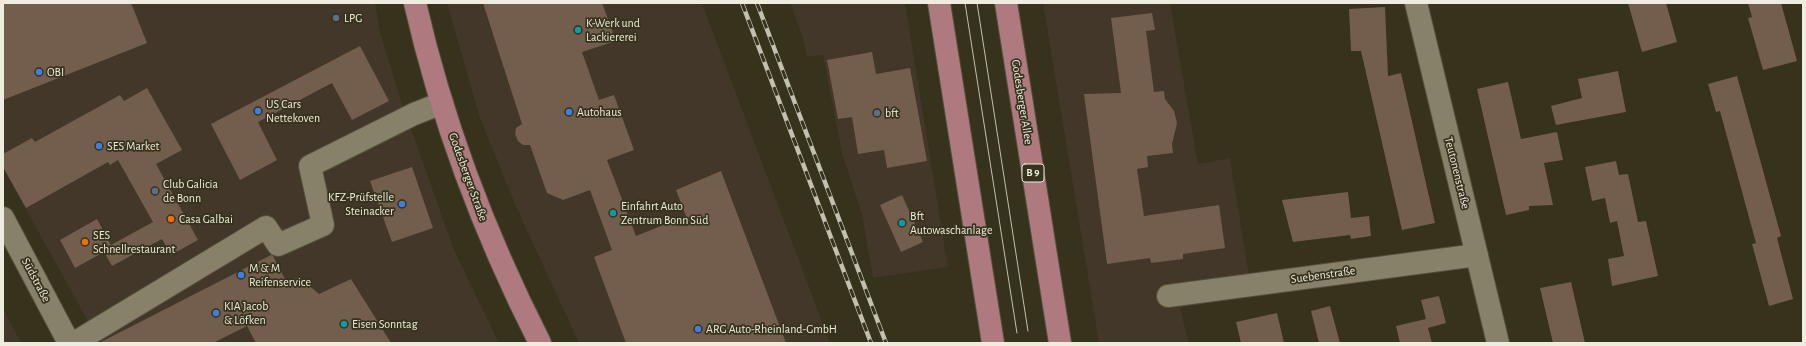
<!DOCTYPE html>
<meta charset="utf-8">
<style>
body{margin:0}
#map{position:relative;width:1806px;height:346px;overflow:hidden;background:#36321b;font-family:"Alegreya Sans",sans-serif}
canvas{display:block}
.frame{position:absolute;inset:0;border:4px solid #eeecde;pointer-events:none}
</style>
<div id="map">
<canvas width="1806" height="346"></canvas>
<div class="frame"></div>
</div>
<script>
const ctx = document.querySelector('canvas').getContext('2d');
ctx.lineJoin = 'round';
function fillPath(path, color) { ctx.fillStyle = color; ctx.fill(path, 'evenodd'); }
function trace(path, color, width, dash) { ctx.strokeStyle = color; ctx.lineWidth = width; ctx.lineCap = dash ? 'butt' : 'round'; ctx.setLineDash(dash || []); ctx.stroke(path); }
function write(font, color, halo, rows, align = 'center') {
  ctx.font = font + ' "Alegreya Sans",sans-serif'; ctx.lineWidth = 3.5; ctx.setLineDash([]); ctx.textBaseline = 'middle'; ctx.strokeStyle = halo; ctx.fillStyle = color; for (const [text, x, y, turn = 0] of rows) {
    ctx.save(); ctx.translate(x, y); ctx.rotate((+turn || 0) * Math.PI / 180); ctx.textAlign = isNaN(turn) ? turn : align; if (halo) ctx.strokeText(text, 0, 0); ctx.fillText(text, 0, 0); ctx.restore();
  }
}
const commercial = new Path2D(`
 M 3,3 L 375,3 L 380,32 L 400,98 L 454,250 L 499,343 L 100,343 L 3,168 Z
 M 447,3 L 702,3 L 830,343 L 579,343 L 516,207 L 479,115 Z
 M 790,3 L 905,3 L 948,267 L 873,278 L 862,215 L 842,153 L 823,55 L 807,57 L 803,38 Z
 M 1043,3 L 1170,3 L 1198,164 L 1230,158 L 1252,294 L 1180,308 L 1189,343 L 1099,343 Z
 M 3,308 L 21,343 L 3,343 Z`);
const building = new Path2D(`
 M 3,3 L 131,3 L 147,43 L 3,100 Z
 M 483,3 L 602,3 L 616,41 L 582,52 L 599,100 L 614,95 L 634,150 L 607,160 L 636,236 L 686,216 L 676,190 L 721,171 L 786,343 L 626,343 L 594,257 L 612,250 L 590,190 L 563,200 L 547,193 L 530,145 L 523,145 L 518,141 L 515,134 L 516,128 L 522,124 Z
 M 1628,3 L 1666,3 L 1677,42 L 1642,52 Z
 M 1748,3 L 1781,3 L 1797,61 L 1763,70 L 1748,18 L 1752,17 Z
 M 1385,7 L 1388,76 L 1401,73 L 1435,223 L 1402,230 L 1361,51 L 1351,51 L 1349,9 Z
 M 1152,13 L 1155,30 L 1146,31 L 1154,92 L 1164,91 L 1165,99 L 1174,111 L 1177,123 L 1172,144 L 1173,153 L 1147,156 L 1148,167 L 1137,169 L 1144,216 L 1219,205 L 1225,248 L 1183,254 L 1183,259 L 1151,263 L 1150,258 L 1107,264 L 1084,94 L 1121,93 L 1111,18 Z
 M 360,46 L 389,101 L 352,120 L 332,83 L 258,122 L 277,160 L 240,180 L 211,124 Z
 M 872,52 L 876,74 L 910,68 L 927,161 L 887,168 L 884,150 L 858,154 L 852,117 L 838,119 L 827,60 Z
 M 1618,71 L 1626,112 L 1556,125 L 1551,106 L 1582,98 L 1578,79 Z
 M 1737,76 L 1781,236 L 1777,238 L 1793,299 L 1769,306 L 1752,244 L 1756,243 L 1720,111 L 1716,112 L 1708,84 Z
 M 1508,82 L 1521,139 L 1557,132 L 1563,160 L 1544,163 L 1553,205 L 1529,206 L 1529,210 L 1506,215 L 1477,89 Z
 M 147,88 L 182,150 L 156,164 L 198,240 L 171,255 L 162,239 L 112,266 L 104,252 L 75,268 L 60,240 L 97,219 L 111,245 L 153,222 L 118,160 L 110,165 L 108,162 L 26,208 L 3,167 L 3,154 L 32,138 L 35,142 L 120,95 L 124,101 Z
 M 1616,161 L 1619,175 L 1628,174 L 1638,222 L 1646,221 L 1658,276 L 1612,286 L 1608,259 L 1624,256 L 1617,221 L 1610,223 L 1605,198 L 1592,201 L 1585,167 Z
 M 412,167 L 433,228 L 392,242 L 370,181 Z
 M 1348,192 L 1351,218 L 1369,216 L 1371,236 L 1351,239 L 1350,235 L 1293,242 L 1282,200 Z
 M 902,195 L 923,242 L 901,252 L 880,205 Z
 M 271,255 L 273,256 L 286,281 L 299,277 L 319,294 L 351,279 L 391,343 L 256,343 L 247,326 L 213,343 L 99,343 Z
 M 1571,282 L 1585,343 L 1553,343 L 1540,288 Z
 M 1439,296 L 1446,323 L 1428,328 L 1432,343 L 1400,343 L 1396,326 L 1426,319 L 1421,300 Z
 M 1330,306 L 1340,343 L 1319,343 L 1311,311 Z
 M 1277,313 L 1284,343 L 1241,343 L 1236,322 Z`);
const minor = new Path2D(`
 M 1416,3 L 1498,343
 M 3,218 L 69,343
 M 1168,296 L 1477,255
 M 74,343 L 266,227 L 278,245 L 323,225 L 310,166 L 414,114 L 442,103`);
const major = new Path2D(`
 M 415,3 C 442,121 485,235 540,343
 M 939,3 L 993,343
 M 1006,3 L 1060,343`);
const tram = new Path2D(`
 M 965,3 L 1017,333
 M 977,3 L 1028,331`);
const rail = new Path2D(`
 M 742,3 L 871,343
 M 757,3 L 886,343`);
const markers = [
 [336,18,4,"#5c6f8a"],
 [578,30,4,"#0f9aa8"],
 [39,72,4,"#3f7fe0"],
 [258,111,4,"#3f7fe0"],
 [569,112,4,"#3f7fe0"],
 [877,113,4,"#5c6f8a"],
 [99,146,4,"#3f7fe0"],
 [155,191,4,"#5c6f8a"],
 [402,204,4,"#3f7fe0"],
 [613,213,4,"#0f9aa8"],
 [171,219,4,"#e8710a"],
 [902,223,4,"#0f9aa8"],
 [85,242,4,"#e8710a"],
 [241,275,4,"#3f7fe0"],
 [216,313,4,"#3f7fe0"],
 [344,324,4,"#0f9aa8"],
 [698,329,4,"#3f7fe0"]
];
const shields = [
 [1033,173,22]
];
const shieldNames = [
 ["B 9",1033,173]
];
const poiNames = [
 ["LPG",344,18],
 ["K-Werk und",586,23],
 ["Lackiererei",586,37],
 ["OBI",47,72],
 ["US Cars",266,104],
 ["Nettekoven",266,118],
 ["Autohaus",577,112],
 ["bft",885,113],
 ["SES Market",107,146],
 ["Club Galicia",163,184],
 ["de Bonn",163,198],
 ["KFZ-Prüfstelle",394,197,"right"],
 ["Steinacker",394,211,"right"],
 ["Einfahrt Auto",621,206],
 ["Zentrum Bonn Süd",621,220],
 ["Bft",910,216],
 ["Autowaschanlage",910,230],
 ["Casa Galbai",179,219],
 ["SES",93,235],
 ["Schnellrestaurant",93,249],
 ["M & M",249,268],
 ["Reifenservice",249,282],
 ["KIA Jacob",224,306],
 ["& Löfken",224,320],
 ["Eisen Sonntag",352,324],
 ["ARG Auto-Rheinland-GmbH",706,329]
];
const streetNames = [
 ["Godesberger Allee",1022,102,81],
 ["Teutonenstraße",1457,173,76],
 ["Godesberger Straße",468,177,70],
 ["Suebenstraße",1323,275,-8],
 ["Südstraße",36,280,62]
];
fillPath(commercial, '#423728');
fillPath(building, '#735e4d');
trace(minor, '#54513d', 24);
trace(major, '#54513d', 24);
trace(minor, '#868168', 22);
trace(major, '#ae7a80', 22);
trace(tram, '#c2c0b0', 1);
trace(rail, '#c2c0b0', 4.5);
trace(rail, '#36321b', 3, [9]);
for (const [x, y, r, color] of markers) { const dot = new Path2D(); dot.arc(x, y, r, 0, 2 * Math.PI); ctx.fillStyle = color; ctx.fill(dot); trace(dot, '#36321b', 1.5); }
for (const [x, y, w] of shields) { const box = new Path2D(); box.roundRect(x - w / 2, y - 9, w, 18, 3); ctx.fillStyle = '#36321b'; ctx.fill(box); trace(box, '#eeecde', 1); }
write('bold 11px', '#eeecde', null, shieldNames);
write('12px', '#eeecde', '#36321b', poiNames, 'left');
write('12px', '#eeecde', '#36321b', streetNames);
</script>
